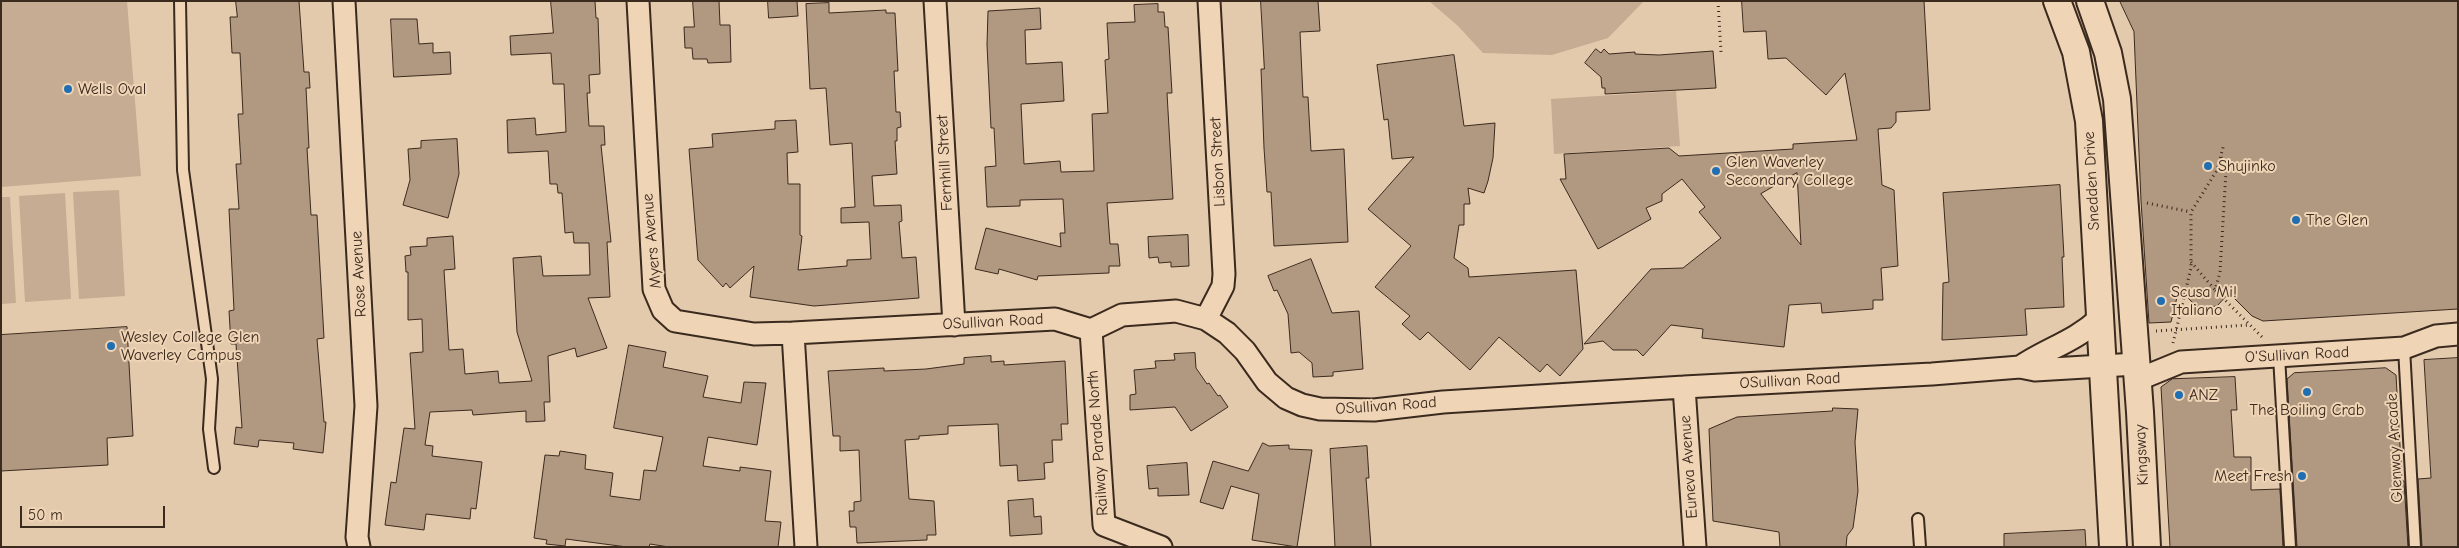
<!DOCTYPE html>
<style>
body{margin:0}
#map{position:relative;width:2459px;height:548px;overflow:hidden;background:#e4caad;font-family:"Comic Neue",sans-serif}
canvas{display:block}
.frame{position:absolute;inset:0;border:2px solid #3b2a1e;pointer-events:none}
.scale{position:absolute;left:20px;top:506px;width:145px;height:22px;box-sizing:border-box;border:2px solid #3b2a1e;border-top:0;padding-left:6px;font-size:15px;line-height:18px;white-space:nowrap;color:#3b2a1e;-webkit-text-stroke:4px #efd4b6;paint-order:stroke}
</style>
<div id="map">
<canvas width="2459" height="548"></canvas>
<div class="frame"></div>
<div class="scale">50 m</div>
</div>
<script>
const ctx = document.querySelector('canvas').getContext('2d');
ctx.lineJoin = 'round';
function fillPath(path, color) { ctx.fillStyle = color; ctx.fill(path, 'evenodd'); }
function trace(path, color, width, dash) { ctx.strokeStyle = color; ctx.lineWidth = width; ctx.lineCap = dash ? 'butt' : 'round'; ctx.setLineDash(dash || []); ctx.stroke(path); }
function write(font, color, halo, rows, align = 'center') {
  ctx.font = font + ' "Comic Neue",sans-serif'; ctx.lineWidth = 4; ctx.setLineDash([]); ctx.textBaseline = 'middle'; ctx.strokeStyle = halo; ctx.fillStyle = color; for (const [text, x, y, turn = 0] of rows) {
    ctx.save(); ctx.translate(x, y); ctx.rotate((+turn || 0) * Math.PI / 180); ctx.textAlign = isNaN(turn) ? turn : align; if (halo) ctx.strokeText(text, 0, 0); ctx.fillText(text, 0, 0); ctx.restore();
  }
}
const green = new Path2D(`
 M 1,1 L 127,1 L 141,176 L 1,187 Z
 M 1429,1 L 1644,1 L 1608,38 L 1552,55 L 1483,53 L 1458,26 Z
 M 1676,91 L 1680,146 L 1554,154 L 1551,99 Z
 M 119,190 L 125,296 L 79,299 L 73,192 Z
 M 65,193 L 71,299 L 25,302 L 19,196 Z
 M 1,197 L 10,197 L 16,303 L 1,304 Z`);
const building = new Path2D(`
 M 236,1 L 299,1 L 304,72 L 309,72 L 310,88 L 306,88 L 309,148 L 307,148 L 311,215 L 317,215 L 324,338 L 317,339 L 324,422 L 326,422 L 323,453 L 293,449 L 294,443 L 259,440 L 258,447 L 234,444 L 236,427 L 242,428 L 236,344 L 231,344 L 229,311 L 234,310 L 229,209 L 239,209 L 236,164 L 241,164 L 238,114 L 243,114 L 240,53 L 232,53 L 230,17 L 237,17 Z
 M 551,1 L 595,1 L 596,18 L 598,18 L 600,74 L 589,75 L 590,93 L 587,93 L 589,126 L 604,126 L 605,145 L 601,145 L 611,242 L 607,242 L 610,297 L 588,298 L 607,348 L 577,357 L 575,348 L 548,356 L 550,402 L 544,402 L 545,421 L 526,422 L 526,411 L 473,415 L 472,410 L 430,412 L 425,445 L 433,446 L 432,456 L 482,462 L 476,509 L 471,508 L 470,519 L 426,514 L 424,530 L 385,525 L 391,482 L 396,483 L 404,428 L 415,429 L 410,353 L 423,352 L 422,319 L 408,320 L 408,272 L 406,272 L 405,256 L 411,255 L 410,247 L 427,246 L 427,238 L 453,236 L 455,269 L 444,270 L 449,350 L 463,349 L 465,374 L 498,371 L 499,383 L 532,381 L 517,332 L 513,258 L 541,256 L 543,276 L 590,275 L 589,243 L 574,243 L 573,232 L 565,233 L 562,193 L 558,193 L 557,184 L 550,184 L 548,151 L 508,153 L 507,120 L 535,118 L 536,135 L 566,132 L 564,84 L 553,84 L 551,53 L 511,55 L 510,36 L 553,33 Z
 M 693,1 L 719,1 L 720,25 L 730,25 L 731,62 L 708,63 L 707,59 L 693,59 L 692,48 L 685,48 L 684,27 L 694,27 Z
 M 768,1 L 797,1 L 798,16 L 769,18 Z
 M 1261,1 L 1318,1 L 1320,31 L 1300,32 L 1303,97 L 1308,97 L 1311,151 L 1344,149 L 1348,242 L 1274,246 L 1271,192 L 1267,192 L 1264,148 L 1261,69 L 1264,69 Z
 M 1742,1 L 1924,1 L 1930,110 L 1896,112 L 1896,122 L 1891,128 L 1878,129 L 1882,185 L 1894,190 L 1898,266 L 1881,268 L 1883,300 L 1873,300 L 1873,309 L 1822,313 L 1821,303 L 1789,305 L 1784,347 L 1702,338 L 1703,329 L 1671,325 L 1643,356 L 1637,350 L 1613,350 L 1603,341 L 1584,344 L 1651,269 L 1683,268 L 1721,238 L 1699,212 L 1705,207 L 1682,179 L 1662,194 L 1662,201 L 1646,208 L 1651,219 L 1598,249 L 1560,179 L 1566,179 L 1564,154 L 1669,148 L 1679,156 L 1793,149 L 1793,144 L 1857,140 L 1845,73 L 1826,95 L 1786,58 L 1768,59 L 1766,31 L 1744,32 ZM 1797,173 L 1801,245 L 1761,194 Z
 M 2120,1 L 2458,1 L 2458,309 L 2263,321 L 2252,316 L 2229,293 L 2217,306 L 2202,308 L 2196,306 L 2179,289 L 2171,322 L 2149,323 L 2141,201 L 2134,32 Z
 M 829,3 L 829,13 L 886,10 L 886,13 L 895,13 L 898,71 L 894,71 L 896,112 L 900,112 L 901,127 L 897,128 L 897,141 L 895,141 L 897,174 L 872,176 L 874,206 L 901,205 L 902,221 L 899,222 L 902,258 L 916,257 L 919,298 L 814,306 L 750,297 L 754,266 L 730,288 L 726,283 L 723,287 L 698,260 L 689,149 L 713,147 L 712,134 L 775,129 L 775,121 L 796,120 L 798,152 L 787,153 L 788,184 L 800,184 L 800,235 L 802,236 L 798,270 L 847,266 L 847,260 L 871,259 L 869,222 L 841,223 L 841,208 L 855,207 L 852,143 L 830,145 L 826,88 L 810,89 L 806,4 Z
 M 1158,4 L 1158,12 L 1164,12 L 1165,27 L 1168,27 L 1172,93 L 1167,93 L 1173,199 L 1107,203 L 1110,244 L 1118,244 L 1120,266 L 1109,266 L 1109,273 L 1038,276 L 1037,280 L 999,269 L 998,274 L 975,269 L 986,228 L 1061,247 L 1060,233 L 1065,233 L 1063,199 L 1020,200 L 1020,206 L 987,207 L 985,167 L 996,166 L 994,128 L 991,128 L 987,45 L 988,11 L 1040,8 L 1041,29 L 1025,30 L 1026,64 L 1062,62 L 1064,101 L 1021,104 L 1024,164 L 1060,161 L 1061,172 L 1094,171 L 1092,114 L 1108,113 L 1105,60 L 1109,59 L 1107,23 L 1135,22 L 1134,5 Z
 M 391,19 L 417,19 L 419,44 L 433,43 L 433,53 L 450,52 L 451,74 L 394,77 Z
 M 1596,49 L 1601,53 L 1604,49 L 1609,54 L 1635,52 L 1635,54 L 1659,55 L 1713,51 L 1716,88 L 1605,94 L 1605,88 L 1602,88 L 1601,77 L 1585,63 Z
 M 1454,55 L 1464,126 L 1495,123 L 1493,158 L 1488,181 L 1484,193 L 1468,188 L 1470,204 L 1464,204 L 1464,225 L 1459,225 L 1454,258 L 1468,268 L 1469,277 L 1576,270 L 1583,349 L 1560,376 L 1547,364 L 1540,372 L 1499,337 L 1470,370 L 1428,332 L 1420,340 L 1402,324 L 1410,316 L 1375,287 L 1411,246 L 1368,209 L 1414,157 L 1392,159 L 1388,119 L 1384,120 L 1377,65 Z
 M 457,139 L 459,174 L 448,218 L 403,205 L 410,180 L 408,149 L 421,148 L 421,141 Z
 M 2060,185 L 2064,257 L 2062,257 L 2064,307 L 2025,309 L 2027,335 L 1942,340 L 1943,283 L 1949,282 L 1943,193 Z
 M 1188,235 L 1189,266 L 1171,267 L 1171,262 L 1159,263 L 1158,257 L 1149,258 L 1148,237 Z
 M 1311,259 L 1332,313 L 1359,311 L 1363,369 L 1333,372 L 1333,376 L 1313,377 L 1312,363 L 1299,352 L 1291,353 L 1288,314 L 1277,290 L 1274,291 L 1268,276 Z
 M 127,327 L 133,436 L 107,438 L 108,465 L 1,471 L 1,335 Z
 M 629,345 L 666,352 L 663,367 L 708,376 L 703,397 L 741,403 L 744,382 L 766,383 L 757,445 L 708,437 L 703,466 L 740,471 L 740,467 L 771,471 L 765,521 L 781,522 L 778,547 L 669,547 L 650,544 L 649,547 L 627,547 L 566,539 L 565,546 L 546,544 L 547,540 L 534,538 L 545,455 L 559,456 L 560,451 L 586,455 L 585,469 L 613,473 L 610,496 L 640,500 L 644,470 L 656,471 L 663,437 L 614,428 Z
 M 1195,353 L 1196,368 L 1207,384 L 1209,383 L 1218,396 L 1220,395 L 1228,407 L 1191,431 L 1175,407 L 1130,410 L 1130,395 L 1136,394 L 1134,370 L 1156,368 L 1155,361 L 1175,360 L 1174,354 Z
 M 991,356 L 991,362 L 1004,361 L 1004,365 L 1065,361 L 1068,424 L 1061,424 L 1062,440 L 1052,440 L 1053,462 L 1044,463 L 1045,479 L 1018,481 L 1017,465 L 1000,466 L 998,424 L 948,426 L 948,434 L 919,436 L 919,439 L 905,440 L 909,499 L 934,501 L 936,535 L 927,535 L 927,540 L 857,543 L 856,527 L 850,527 L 849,511 L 854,511 L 854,502 L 861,501 L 859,450 L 840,451 L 840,436 L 833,436 L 828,371 L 884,368 L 884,371 L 926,369 L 964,364 L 964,358 Z
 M 2458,358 L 2458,547 L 2422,547 L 2418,479 L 2431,478 L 2424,360 Z
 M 2386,368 L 2396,375 L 2402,481 L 2404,481 L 2408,547 L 2297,547 L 2287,379 L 2294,373 Z
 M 2235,377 L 2237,410 L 2231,410 L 2234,457 L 2251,457 L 2251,490 L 2280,489 L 2283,547 L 2170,547 L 2161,387 L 2172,379 Z
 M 1833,408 L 1858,409 L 1855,442 L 1858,491 L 1853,528 L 1847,536 L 1846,547 L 1780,547 L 1779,532 L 1713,521 L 1709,429 L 1737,417 L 1832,411 Z
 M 1263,443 L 1269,446 L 1289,445 L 1289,449 L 1312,450 L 1297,547 L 1252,540 L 1259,494 L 1231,486 L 1223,509 L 1200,502 L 1213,461 L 1248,471 Z
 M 1367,446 L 1369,478 L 1366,478 L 1371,547 L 1335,547 L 1330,449 Z
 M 1187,463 L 1189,495 L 1158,496 L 1158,488 L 1149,489 L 1147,466 Z
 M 1033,499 L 1034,517 L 1041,516 L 1042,534 L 1010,536 L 1008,501 Z
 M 2085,530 L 2086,547 L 2004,547 L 2004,534 Z`);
const path = new Path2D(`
 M 1718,1 L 1721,52
 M 2221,157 L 2226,171 L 2220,272 L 2215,290 L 2262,337
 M 2147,203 L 2191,212
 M 2191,262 L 2215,290
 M 2156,331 L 2249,325
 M 2173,343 L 2191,268 L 2191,212 L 2217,170 L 2224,144`);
const service = new Path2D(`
 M 180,1 L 183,170 L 212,379 L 209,429 L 214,468
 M 2404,348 L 2415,547
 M 2279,356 L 2290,547
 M 1918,519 L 1920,547`);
const minor = new Path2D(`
 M 344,1 L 366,406 L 357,537 L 359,547
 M 638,1 L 654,289 L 663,310 L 675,321 L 754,334 L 793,333 L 806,547
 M 935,1 L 954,325
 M 1206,319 L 1223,286 L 1224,274 L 1209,1
 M 1091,330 L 1104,525 L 1161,547
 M 793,333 L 1055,319 L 1091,330 L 1122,315 L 1176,311 L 1206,319 L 1227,333 L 1245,351 L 1267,382 L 1286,398 L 1302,405 L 1320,409 L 1374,410 L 1443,402 L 1684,387 L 1932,374 L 2020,367 L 2035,370 L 2136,364
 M 2020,367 C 2046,349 2074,342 2099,319
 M 2137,380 L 2181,362 L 2404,348 L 2436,336 L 2458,334
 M 1684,387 L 1695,547`);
const tertiary = new Path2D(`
 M 2057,1 L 2076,52 L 2089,121 L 2113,547
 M 2090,1 L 2108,53 L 2117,99 L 2140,412 L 2147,547`);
const markers = [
 [68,89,5,"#1f6fb2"],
 [2208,166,5,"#1f6fb2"],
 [1716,171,5,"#1f6fb2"],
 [2296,220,5,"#1f6fb2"],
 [2161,301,5,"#1f6fb2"],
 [111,346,5,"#1f6fb2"],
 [2307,392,5,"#1f6fb2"],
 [2179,395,5,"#1f6fb2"],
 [2302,476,5,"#1f6fb2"]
];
const poiNames = [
 ["Wells Oval",78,89],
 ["Glen Waverley",1726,162],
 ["Secondary College",1726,180],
 ["Shujinko",2218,166],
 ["The Glen",2306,220],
 ["Scusa Mi!",2171,292],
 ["Italiano",2171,310],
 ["Wesley College Glen",121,337],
 ["Waverley Campus",121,355],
 ["ANZ",2189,395],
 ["The Boiling Crab",2307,410,"center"],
 ["Meet Fresh",2292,476,"right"]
];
const streetNames = [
 ["Lisbon Street",1218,162,-93],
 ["Fernhill Street",945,163,-93],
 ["Snedden Drive",2092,181,-93],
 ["Myers Avenue",652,241,-95],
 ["Rose Avenue",359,274,-93],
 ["OSullivan Road",993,322,-3],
 ["O'Sullivan Road",2297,355,-3],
 ["OSullivan Road",1790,381,-3],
 ["OSullivan Road",1386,406,-4],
 ["Railway Parade North",1098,443,-94],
 ["Glenway Arcade",2395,448,-93],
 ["Kingsway",2142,455,-93],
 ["Euneva Avenue",1689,467,-94]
];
fillPath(green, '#c5ac92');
fillPath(building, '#b09881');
trace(building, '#3b2a1e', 1);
trace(service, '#3b2a1e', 14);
trace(minor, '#3b2a1e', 25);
trace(tertiary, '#3b2a1e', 30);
trace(path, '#3b2a1e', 3, [1, 4]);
trace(service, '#efd4b6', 10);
trace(minor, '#efd4b6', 21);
trace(tertiary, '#efd4b6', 26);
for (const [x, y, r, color] of markers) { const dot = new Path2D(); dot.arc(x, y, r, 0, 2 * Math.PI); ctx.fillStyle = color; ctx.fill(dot); trace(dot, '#efd4b6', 2); }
write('16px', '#3b2a1e', '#efd4b6', poiNames, 'left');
write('16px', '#3b2a1e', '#efd4b6', streetNames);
</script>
